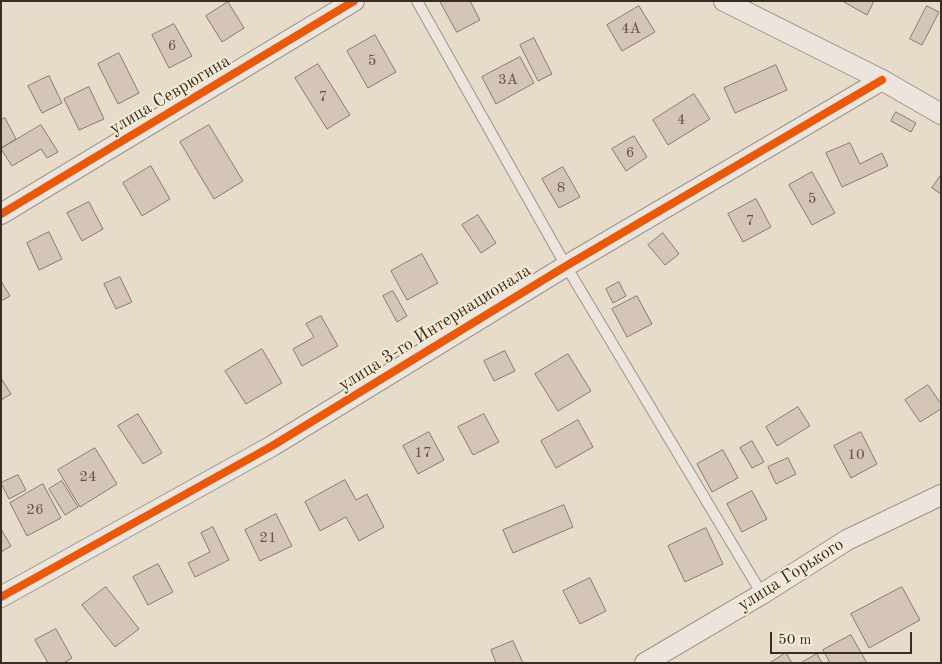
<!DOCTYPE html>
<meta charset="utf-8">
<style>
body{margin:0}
#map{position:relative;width:942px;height:664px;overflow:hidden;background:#e7dcca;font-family:"Old Standard TT",serif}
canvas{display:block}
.frame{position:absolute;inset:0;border:2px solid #382d25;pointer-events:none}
.scale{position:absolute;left:770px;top:632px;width:142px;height:22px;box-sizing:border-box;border:2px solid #382d25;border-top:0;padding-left:6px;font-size:15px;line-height:18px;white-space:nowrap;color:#382d25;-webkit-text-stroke:4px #f7ead5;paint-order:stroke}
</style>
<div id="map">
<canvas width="942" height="664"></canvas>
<div class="frame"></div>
<div class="scale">50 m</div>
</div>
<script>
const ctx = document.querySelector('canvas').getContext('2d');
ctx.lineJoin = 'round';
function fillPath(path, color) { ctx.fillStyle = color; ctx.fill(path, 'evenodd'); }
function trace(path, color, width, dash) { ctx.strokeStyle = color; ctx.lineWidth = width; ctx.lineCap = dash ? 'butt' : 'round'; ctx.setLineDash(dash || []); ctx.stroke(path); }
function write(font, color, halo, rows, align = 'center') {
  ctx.font = font + ' "Old Standard TT",serif'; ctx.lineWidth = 4; ctx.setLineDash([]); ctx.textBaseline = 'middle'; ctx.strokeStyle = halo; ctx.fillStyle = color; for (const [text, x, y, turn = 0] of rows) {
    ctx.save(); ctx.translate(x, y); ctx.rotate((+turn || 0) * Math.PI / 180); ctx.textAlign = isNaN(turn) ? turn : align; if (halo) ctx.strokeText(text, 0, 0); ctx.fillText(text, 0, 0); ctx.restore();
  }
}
const building = new Path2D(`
 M 440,1 L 470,1 L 480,20 L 457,32 Z
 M 844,1 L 874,1 L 867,15 L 844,2 Z
 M 228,2 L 244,28 L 222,42 L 206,16 Z
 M 639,6 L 655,32 L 622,51 L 607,25 Z
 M 927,6 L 939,12 L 922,45 L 910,39 Z
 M 174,24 L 192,56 L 169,68 L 152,35 Z
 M 375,35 L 396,72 L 368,88 L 347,51 Z
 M 534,38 L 552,74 L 538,81 L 520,45 Z
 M 119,53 L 139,93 L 118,104 L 98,64 Z
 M 520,57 L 534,83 L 496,104 L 482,77 Z
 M 318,64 L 350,115 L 327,129 L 295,78 Z
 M 776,65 L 787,90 L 735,113 L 724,88 Z
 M 49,76 L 62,103 L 42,113 L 28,86 Z
 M 89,87 L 104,119 L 79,130 L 64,99 Z
 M 694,94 L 710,119 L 668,145 L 653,120 Z
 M 896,112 L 916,123 L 911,132 L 891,121 Z
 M 5,118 L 16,139 L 1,148 L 1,120 Z
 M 41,125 L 58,152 L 47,158 L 41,149 L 12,166 L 1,149 Z
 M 209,125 L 243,181 L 214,199 L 180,142 Z
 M 634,136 L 647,157 L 626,171 L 612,149 Z
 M 850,143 L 860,164 L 882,153 L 888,166 L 842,187 L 826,153 Z
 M 151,166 L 170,199 L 142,216 L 123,183 Z
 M 563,167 L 580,197 L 559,208 L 542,179 Z
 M 812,172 L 835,213 L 812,225 L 789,185 Z
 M 941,175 L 941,194 L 932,188 Z
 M 756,199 L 771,227 L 743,242 L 728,214 Z
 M 89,202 L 103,229 L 82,241 L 67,213 Z
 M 478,215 L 496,243 L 481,253 L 462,225 Z
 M 49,232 L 62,259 L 39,270 L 27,243 Z
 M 663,233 L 679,254 L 665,265 L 648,245 Z
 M 422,254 L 438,283 L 407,300 L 391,271 Z
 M 120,277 L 132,302 L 116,309 L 104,284 Z
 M 1,281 L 10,296 L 1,301 Z
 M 619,282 L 626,296 L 613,303 L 606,289 Z
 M 393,291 L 407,316 L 397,322 L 383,296 Z
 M 637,296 L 652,324 L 627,337 L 612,309 Z
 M 321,316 L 338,346 L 302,366 L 293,349 L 314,337 L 306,324 Z
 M 262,349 L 282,383 L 246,404 L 225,371 Z
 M 505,351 L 515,371 L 494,381 L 484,361 Z
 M 568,354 L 591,391 L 558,411 L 535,374 Z
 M 1,378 L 11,394 L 1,400 Z
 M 928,385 L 941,404 L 941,409 L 920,422 L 905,400 Z
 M 798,407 L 810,426 L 777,446 L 766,427 Z
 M 138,414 L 162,453 L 143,464 L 118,426 Z
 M 484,414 L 499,442 L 473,455 L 458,427 Z
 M 578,420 L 593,447 L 556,468 L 541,441 Z
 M 429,432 L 444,460 L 418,474 L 403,446 Z
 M 861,432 L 877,464 L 851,478 L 834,446 Z
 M 752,441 L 764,462 L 752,468 L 740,448 Z
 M 95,448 L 117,484 L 80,507 L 58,470 Z
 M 723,450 L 738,478 L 712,492 L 697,464 Z
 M 788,458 L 796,474 L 776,484 L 768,467 Z
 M 18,475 L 26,490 L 9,499 L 1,483 Z
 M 345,480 L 356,500 L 367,494 L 384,527 L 359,541 L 346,517 L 320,531 L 305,502 Z
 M 62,481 L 78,507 L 65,515 L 49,489 Z
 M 43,484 L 61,518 L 27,536 L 10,503 Z
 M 752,491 L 767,519 L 742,532 L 727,504 Z
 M 564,505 L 573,527 L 513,553 L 503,530 Z
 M 276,514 L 292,546 L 260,561 L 245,530 Z
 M 213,527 L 229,560 L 195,577 L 188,563 L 210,552 L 201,533 Z
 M 706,528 L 723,564 L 685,582 L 668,546 Z
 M 1,529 L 11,546 L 1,552 Z
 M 158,564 L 173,592 L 148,605 L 133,577 Z
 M 590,578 L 606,611 L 580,624 L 563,591 Z
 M 106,587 L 139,629 L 115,647 L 82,605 Z
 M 902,587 L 920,620 L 869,648 L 851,614 Z
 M 56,629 L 72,658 L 64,663 L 48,663 L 35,640 Z
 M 851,635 L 867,663 L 830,663 L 823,650 Z
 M 513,641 L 523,663 L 496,663 L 491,650 Z
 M 786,653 L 792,663 L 770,663 Z
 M 817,654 L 822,663 L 801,663 Z`);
const lane = new Path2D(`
 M 417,1 L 566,266 L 762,594`);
const street = new Path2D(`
 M 724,1 L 882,80 L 941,114
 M 1,214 L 354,1
 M 1,597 L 272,446 L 566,266 L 882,80
 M 645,663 L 762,594 L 847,540 L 941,495`);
const cycleway = new Path2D(`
 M 1,214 L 354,1
 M 1,597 L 272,446 L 566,266 L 882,80`);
const numberNames = [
 ["4А",631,29],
 ["6",172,46],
 ["5",372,61],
 ["3А",508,80],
 ["7",323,97],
 ["4",681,120],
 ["6",630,153],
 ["8",561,188],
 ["5",812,199],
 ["7",750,221],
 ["17",423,453],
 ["10",856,455],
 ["24",88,477],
 ["26",35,510],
 ["21",268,538]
];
const streetNames = [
 ["улица Севрюгина",170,95,-31],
 ["улица 3-го Интернационала",435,328,-32],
 ["улица Горького",791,575,-32]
];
fillPath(building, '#d4c5b7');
trace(building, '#837c73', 1);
trace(lane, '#9c9489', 12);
trace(street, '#9c9489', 22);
trace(lane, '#ebe5dd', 10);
trace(street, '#ebe5dd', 20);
trace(cycleway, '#e8590c', 8);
write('15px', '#5f534a', null, numberNames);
write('18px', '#382d25', '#f7ead5', streetNames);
</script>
